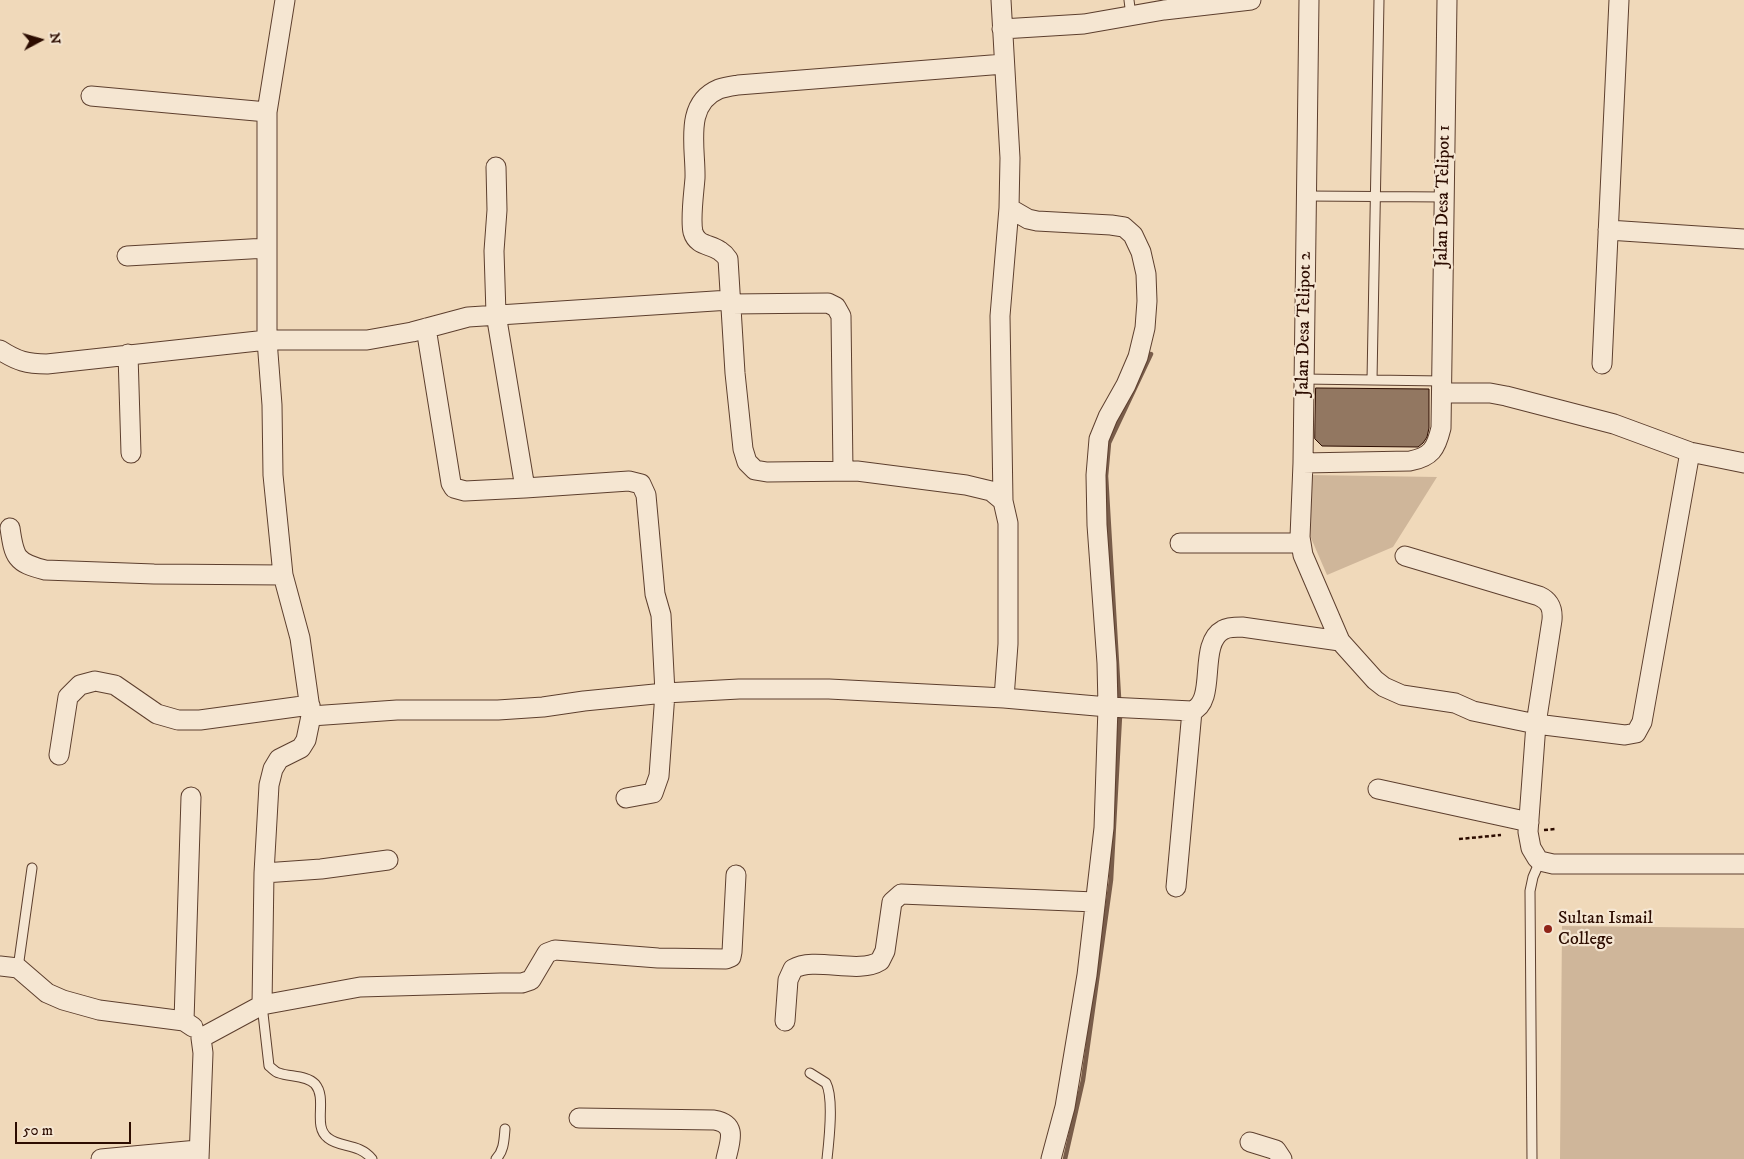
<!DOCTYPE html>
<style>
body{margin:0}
#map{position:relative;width:1744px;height:1159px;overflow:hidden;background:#f0d9ba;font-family:"IM FELL DW Pica",serif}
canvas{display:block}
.north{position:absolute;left:15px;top:15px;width:50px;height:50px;-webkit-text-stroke:4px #f5e6d2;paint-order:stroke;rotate:84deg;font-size:14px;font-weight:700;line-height:20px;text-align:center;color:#2c0c00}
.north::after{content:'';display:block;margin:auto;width:18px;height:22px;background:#2c0c00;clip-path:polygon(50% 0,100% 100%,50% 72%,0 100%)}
.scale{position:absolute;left:15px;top:1122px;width:116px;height:22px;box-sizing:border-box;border:2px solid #2c0c00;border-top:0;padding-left:6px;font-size:15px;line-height:18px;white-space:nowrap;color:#2c0c00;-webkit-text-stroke:4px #f5e6d2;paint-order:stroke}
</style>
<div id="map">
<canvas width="1744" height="1159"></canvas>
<div class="north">N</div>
<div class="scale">50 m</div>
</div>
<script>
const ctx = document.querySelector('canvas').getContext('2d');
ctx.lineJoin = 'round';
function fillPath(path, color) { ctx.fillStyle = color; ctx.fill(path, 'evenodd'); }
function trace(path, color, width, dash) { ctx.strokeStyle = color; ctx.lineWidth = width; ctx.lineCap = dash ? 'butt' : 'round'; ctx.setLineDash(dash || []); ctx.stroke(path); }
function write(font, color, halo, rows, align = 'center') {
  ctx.font = font + ' "IM FELL DW Pica",serif'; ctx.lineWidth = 4.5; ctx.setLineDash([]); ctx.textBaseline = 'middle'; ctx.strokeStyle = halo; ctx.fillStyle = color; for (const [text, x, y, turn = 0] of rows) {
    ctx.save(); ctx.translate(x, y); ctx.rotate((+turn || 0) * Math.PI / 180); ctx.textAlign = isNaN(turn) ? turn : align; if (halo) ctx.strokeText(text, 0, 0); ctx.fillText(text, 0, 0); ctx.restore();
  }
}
const green = new Path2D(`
 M 1309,475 L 1437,477 L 1393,547 L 1327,575 L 1308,531 Z
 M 1562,926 L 1744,928 L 1744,1159 L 1560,1159 Z`);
const stream = new Path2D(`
 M 1119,698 L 1106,476 L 1109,443 L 1151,354
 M 1065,1159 L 1083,1080 L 1111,880 L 1120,716`);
const building = new Path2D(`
 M 1316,388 L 1429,389 L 1429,428 L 1427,437 L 1423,443 L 1418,447 L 1322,446 L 1315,439 Z`);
const path = new Path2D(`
 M 1544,830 L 1555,829
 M 1459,839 L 1501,835`);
const service = new Path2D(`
 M 1129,0 L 1131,16
 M 1307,196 L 1444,197
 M 1304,379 L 1442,381
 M 1372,380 L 1379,0
 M 18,968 L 32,868
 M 262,1005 L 269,1066 C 272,1068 275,1072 279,1073 C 289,1077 307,1075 315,1084 C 328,1099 312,1126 328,1138 C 340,1148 359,1143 372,1159
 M 810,1073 L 826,1083 C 834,1098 829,1141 827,1159
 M 496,1159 C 504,1151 504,1140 505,1129
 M 1532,1159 L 1530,891 L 1533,877 L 1540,861`);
const minor = new Path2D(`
 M 285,0 L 267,112 L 267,340 L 367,340 L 412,332 L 468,317 L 730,300
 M 1001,0 L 1010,158 L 1009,208 L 1000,316 L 1003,501
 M 1309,0 L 1303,463 L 1300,537 L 1303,555 L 1340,641 L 1375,680 L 1384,687 L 1402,695 L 1455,703 L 1473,711 L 1536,724 L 1625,735 L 1636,733 L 1642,722 L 1690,452
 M 1002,29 L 1084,24 L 1164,10 L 1251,0
 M 91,96 L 267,112
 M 496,167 L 497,210 L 494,251 L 496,314 L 525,488 L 629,481 L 641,484 L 646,495 L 655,594 L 661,615 L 665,693 L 659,776 L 653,793 L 626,798
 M 1009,208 L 1028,219 L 1037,221 L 1111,225 L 1124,227 L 1133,235 L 1141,252 L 1146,274 L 1147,301 L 1145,328 L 1138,357 L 1126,385 L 1108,417 L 1099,439 L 1096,475 L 1097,525 L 1107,663 L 1108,707 L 1104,828 L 1087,975 L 1065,1107 L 1051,1159
 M 1608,230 L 1744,239
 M 127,256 L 267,248
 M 731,304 L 828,303 L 836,307 L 841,316 L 843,471
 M 426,328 L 451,483 L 454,488 L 465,491 L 525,488
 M 0,350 C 17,361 27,364 47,364 L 267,340 L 272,405 L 273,475 L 283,575 L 300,638 L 311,716 L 306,740 L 301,748 L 279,759 L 273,769 L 269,785 L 264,873 L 262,1005 L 201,1038 L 203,1053 L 199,1159
 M 128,354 L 131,453
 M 1602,364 L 1619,0
 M 1442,393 L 1490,393 L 1506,396 L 1614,424 L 1690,452 L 1744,463
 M 1303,463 L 1410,461 C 1431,457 1436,449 1441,428 L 1447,0
 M 10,528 C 14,557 16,563 45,570 L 154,574 L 283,575
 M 1180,543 L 1300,543
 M 1405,556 L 1539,596 C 1550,601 1553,608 1552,620 L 1536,724 L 1528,832 L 1531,848 L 1537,858 L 1540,861 L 1553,864 L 1744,864
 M 1004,698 L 1008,644 L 1008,523 L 1003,501 L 991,491 L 966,485 L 857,471 L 767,472 L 755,470 L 747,462 L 743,449 L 735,373 L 728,259 C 726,256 723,253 720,251 C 710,244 697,246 693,232 C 690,219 694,192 695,178 C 696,148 683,104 719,89 C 725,87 732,86 738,85 L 1004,64
 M 311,716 L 397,710 L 498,710 L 543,707 L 584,701 L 665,693 L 739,689 L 829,689 L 1004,698 L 1108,707 L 1192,711 C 1218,701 1197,644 1223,630 C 1228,627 1236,627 1242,627 L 1340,641
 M 59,755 L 68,697 L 80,685 L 95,681 L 115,685 L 157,714 L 178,720 L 200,720 L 310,705
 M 1378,789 L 1529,822
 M 264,873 L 321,869 L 388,860
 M 1176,887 L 1192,711
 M 0,966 L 18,968 L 47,993 L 63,1000 L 99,1010 L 184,1021 L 193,1027
 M 262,1005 L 360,987 L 501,983 L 522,983 L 531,980 L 547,953 L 555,950 L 658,958 L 726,959 L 731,957 L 732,952 L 736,875
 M 184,1021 L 191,797
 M 785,1021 L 788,980 L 793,969 C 815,956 858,975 880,961 L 885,951 L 892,902 L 901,894 L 1095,902
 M 579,1118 L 714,1120 C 738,1124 730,1141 726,1159
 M 1250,1142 L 1276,1150 L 1282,1159
 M 101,1159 L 198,1150`);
const markers = [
 [1548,929,5,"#8f2418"]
];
const streetNames = [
 ["Jalan Desa Telipot 1",1444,196,-89],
 ["Jalan Desa Telipot 2",1305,324,-89]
];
const poiNames = [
 ["Sultan Ismail",1558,919],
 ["College",1558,940]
];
fillPath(green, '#cfb69a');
trace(stream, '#795d4a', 4.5);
fillPath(building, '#927761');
trace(building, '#2c0c00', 1);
trace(service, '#5d3f2e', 11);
trace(minor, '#5d3f2e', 21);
trace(path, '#2c0c00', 2.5, [4, 2.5]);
trace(service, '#f5e6d2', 9);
trace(minor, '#f5e6d2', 19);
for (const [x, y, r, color] of markers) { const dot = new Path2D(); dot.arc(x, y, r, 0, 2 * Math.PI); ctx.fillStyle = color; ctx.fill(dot); trace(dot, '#f5e6d2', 2); }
write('18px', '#2c0c00', '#f5e6d2', streetNames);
write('18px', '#2c0c00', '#f5e6d2', poiNames, 'left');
</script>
